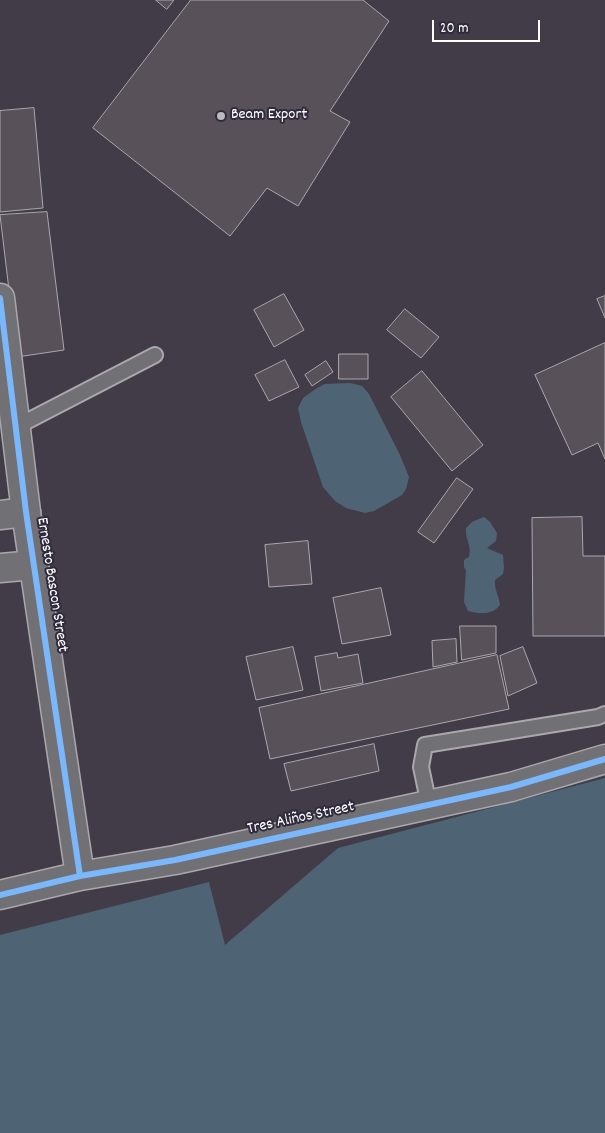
<!DOCTYPE html>
<meta charset="utf-8">
<style>
body{margin:0}
#map{position:relative;width:605px;height:1133px;overflow:hidden;background:#423c48;font-family:Dekko,sans-serif}
canvas{display:block}
.scale{position:absolute;left:432px;top:20px;width:108px;height:22px;box-sizing:border-box;border:2px solid #fff;border-top:0;padding-left:6px;font-size:15px;line-height:18px;white-space:nowrap;color:#fff;-webkit-text-stroke:4px #2f2a3d;paint-order:stroke}
</style>
<div id="map">
<canvas width="605" height="1133"></canvas>
<div class="scale">20 m</div>
</div>
<script>
const ctx = document.querySelector('canvas').getContext('2d');
ctx.lineJoin = 'round';
function fillPath(path, color) { ctx.fillStyle = color; ctx.fill(path, 'evenodd'); }
function trace(path, color, width, dash) { ctx.strokeStyle = color; ctx.lineWidth = width; ctx.lineCap = dash ? 'butt' : 'round'; ctx.setLineDash(dash || []); ctx.stroke(path); }
function write(font, color, halo, rows, align = 'center') {
  ctx.font = font + ' Dekko,sans-serif'; ctx.lineWidth = 4; ctx.setLineDash([]); ctx.textBaseline = 'middle'; ctx.strokeStyle = halo; ctx.fillStyle = color; for (const [text, x, y, turn = 0] of rows) {
    ctx.save(); ctx.translate(x, y); ctx.rotate((+turn || 0) * Math.PI / 180); ctx.textAlign = isNaN(turn) ? turn : align; if (halo) ctx.strokeText(text, 0, 0); ctx.fillText(text, 0, 0); ctx.restore();
  }
}
const water = new Path2D(`
 M 350,383 L 362,386 L 369,394 L 400,455 L 409,477 L 406,489 L 402,495 L 374,511 L 365,513 L 346,508 L 335,501 L 323,487 L 301,422 L 298,408 L 303,398 L 317,388 L 325,384 Z
 M 484,517 L 490,522 L 497,533 L 496,541 L 487,548 L 503,555 L 504,568 L 503,574 L 495,580 C 494,589 499,596 500,605 C 493,615 479,614 468,611 L 464,602 L 466,570 L 464,567 L 464,560 L 469,557 C 472,545 465,540 466,528 L 472,522 Z
 M 605,778 L 605,1133 L 0,1133 L 0,935 L 209,882 L 225,945 L 338,848 Z`);
const building = new Path2D(`
 M 156,0 L 174,0 L 167,9 Z
 M 191,0 L 363,0 L 389,21 L 330,111 L 350,122 L 298,206 L 267,188 L 230,236 L 93,128 Z
 M 34,108 L 43,208 L 0,212 L 0,111 Z
 M 47,212 L 64,350 L 17,357 L 0,215 Z
 M 284,294 L 304,330 L 274,347 L 254,310 Z
 M 605,296 L 605,318 L 597,299 Z
 M 405,309 L 439,337 L 421,358 L 387,330 Z
 M 605,343 L 605,459 L 598,443 L 572,455 L 535,375 Z
 M 339,354 L 368,354 L 368,379 L 339,379 Z
 M 285,360 L 299,387 L 269,401 L 255,375 Z
 M 326,361 L 333,372 L 312,386 L 305,375 Z
 M 422,371 L 483,445 L 452,471 L 391,397 Z
 M 457,478 L 473,489 L 434,543 L 418,532 Z
 M 582,517 L 583,556 L 605,556 L 605,636 L 533,636 L 532,518 Z
 M 308,541 L 312,584 L 269,587 L 265,545 Z
 M 381,588 L 391,635 L 342,644 L 333,598 Z
 M 460,626 L 496,626 L 496,653 L 462,660 Z
 M 456,639 L 457,662 L 433,667 L 432,641 Z
 M 293,647 L 303,690 L 256,700 L 246,657 Z
 M 523,647 L 537,683 L 508,696 L 500,656 Z
 M 337,653 L 338,658 L 358,654 L 363,683 L 321,691 L 315,657 Z
 M 497,655 L 509,709 L 270,759 L 259,708 Z
 M 374,744 L 379,771 L 291,791 L 284,764 Z`);
const lane = new Path2D(`
 M 16,427 L 155,355
 M 429,805 L 421,767 L 425,745 L 598,717 L 605,714`);
const street = new Path2D(`
 M 0,515 L 26,512
 M 0,568 L 34,565`);
const secondary = new Path2D(`
 M 0,298 L 26,512 L 80,876
 M 0,895 L 80,876 L 175,860 L 511,787 L 605,759`);
const cycleway = new Path2D(`
 M 0,298 L 26,512 L 80,876
 M 0,895 L 80,876 L 175,860 L 511,787 L 605,759`);
const markers = [
 [221,116,5,"#bdbbbf"]
];
const poiNames = [
 ["Beam Export",231,116]
];
const streetNames = [
 ["Ernesto Bascon Street",51,585,81],
 ["Tres Aliños Street",301,819,-12]
];
fillPath(water, '#4e6475');
fillPath(building, '#58515a');
trace(building, '#aaa7ad', 1);
trace(lane, '#aaa7ad', 18);
trace(street, '#aaa7ad', 31);
trace(secondary, '#aaa7ad', 31);
trace(lane, '#717075', 14);
trace(street, '#717075', 28);
trace(secondary, '#717075', 28);
trace(cycleway, '#7ab7fb', 6);
for (const [x, y, r, color] of markers) { const dot = new Path2D(); dot.arc(x, y, r, 0, 2 * Math.PI); ctx.fillStyle = color; ctx.fill(dot); trace(dot, '#2f2a3d', 2); }
write('16px', '#fff', '#2f2a3d', poiNames, 'left');
write('16px', '#fff', '#2f2a3d', streetNames);
</script>
